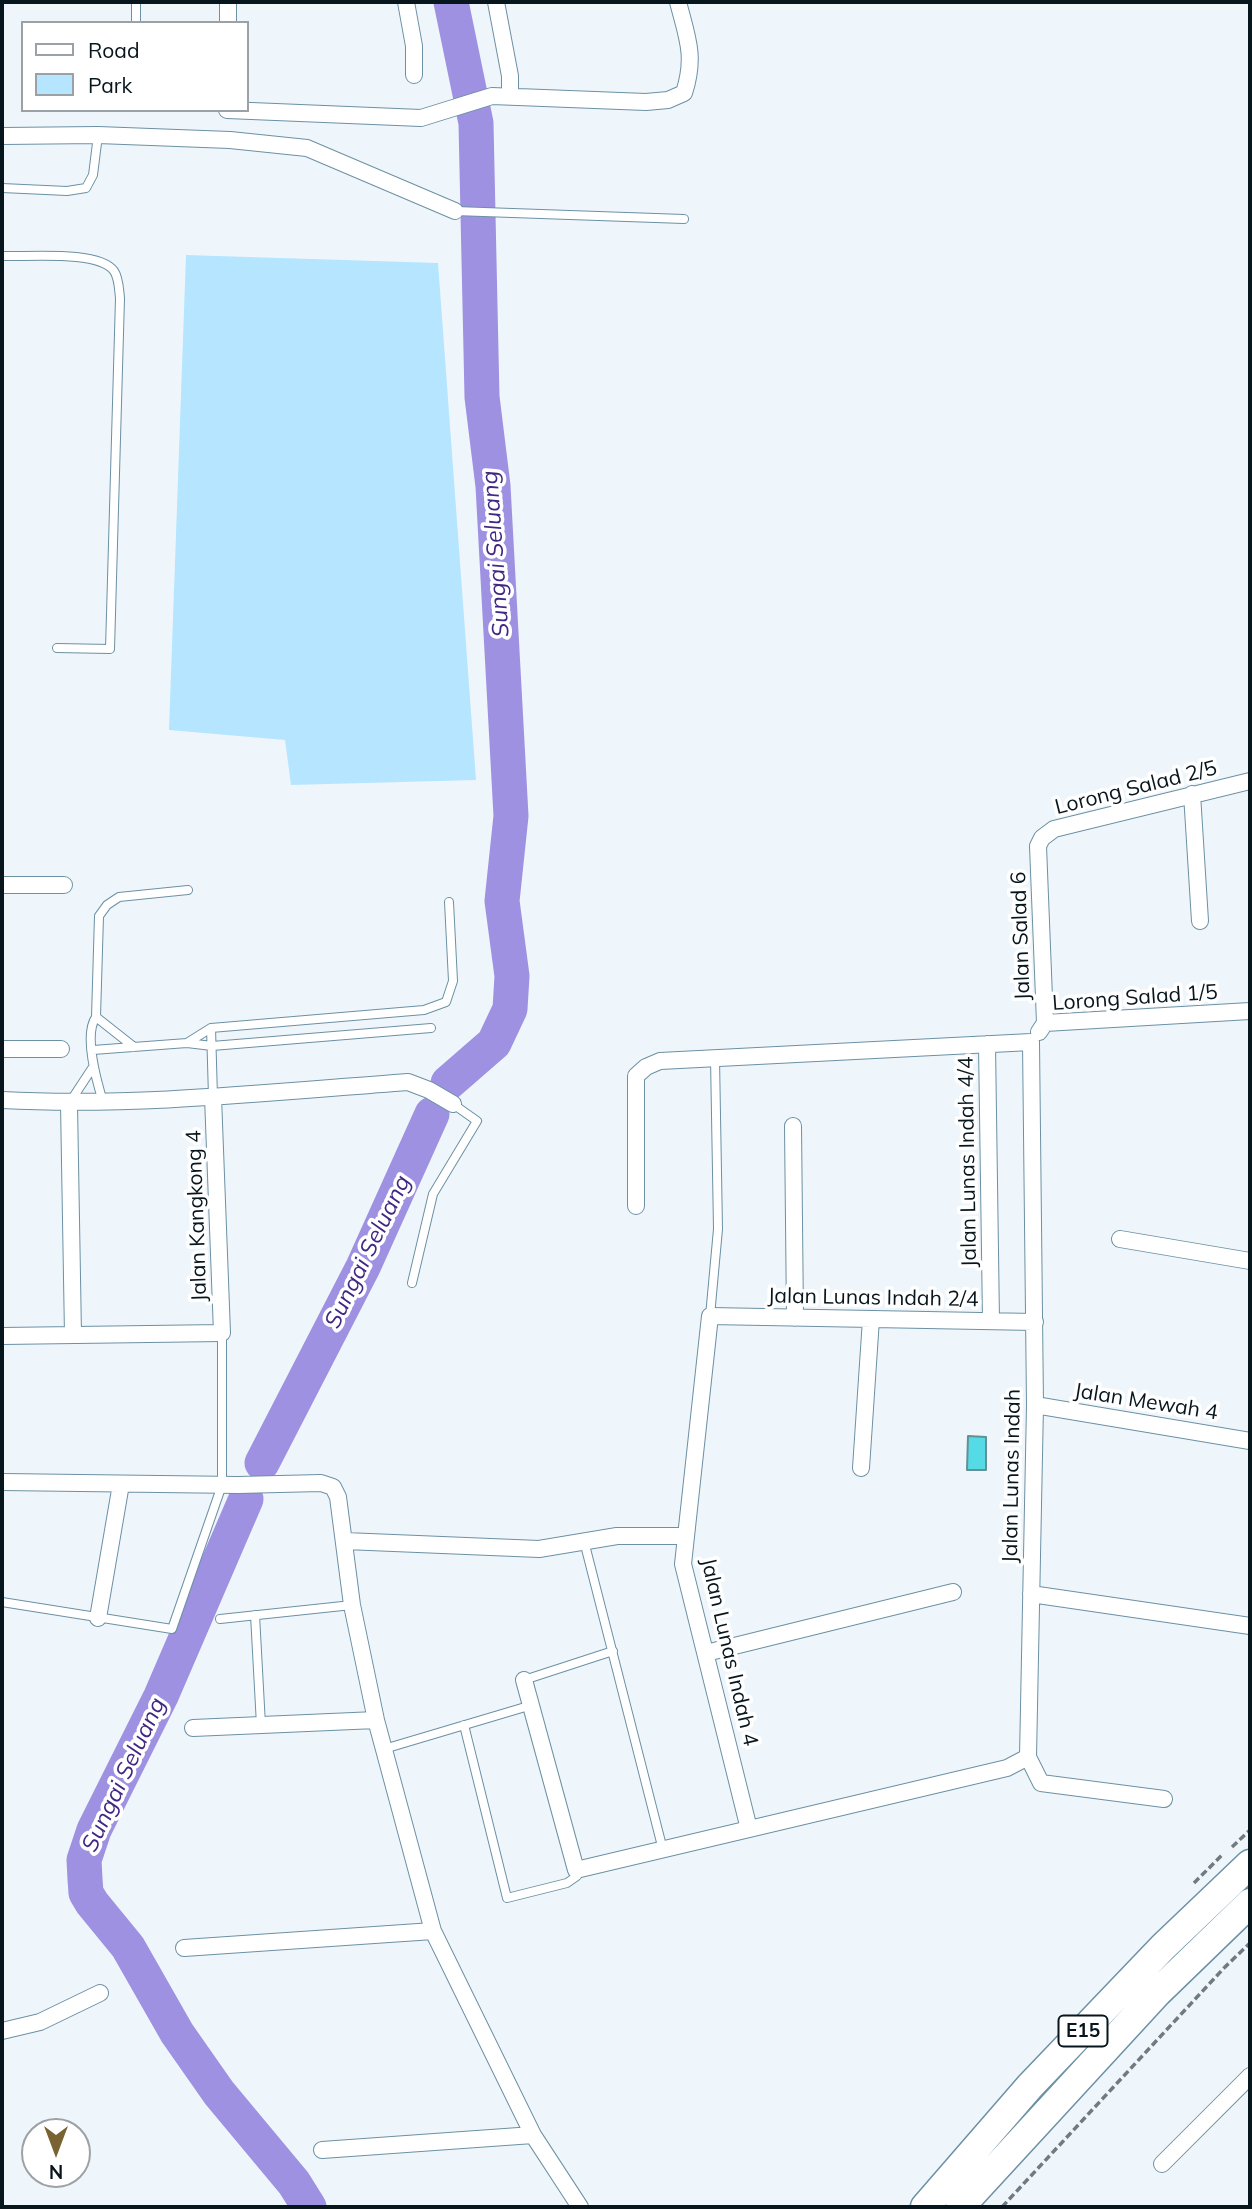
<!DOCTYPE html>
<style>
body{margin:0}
#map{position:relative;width:1252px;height:2209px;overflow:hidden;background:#eff6fb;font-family:Mulish,sans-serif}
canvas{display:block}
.frame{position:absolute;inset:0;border:4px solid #07151d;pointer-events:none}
.legend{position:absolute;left:21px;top:21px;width:228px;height:91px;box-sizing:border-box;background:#fff;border:2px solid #9ca1a5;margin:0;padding:9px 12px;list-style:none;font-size:21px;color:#07151d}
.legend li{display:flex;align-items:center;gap:14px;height:35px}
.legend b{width:35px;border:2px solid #9ca1a5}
.north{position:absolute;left:21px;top:2118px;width:70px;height:70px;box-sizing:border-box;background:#fff;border:2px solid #9ca1a5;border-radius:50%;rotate:180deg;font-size:19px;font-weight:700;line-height:28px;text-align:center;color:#07151d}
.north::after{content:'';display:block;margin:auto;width:24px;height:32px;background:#796332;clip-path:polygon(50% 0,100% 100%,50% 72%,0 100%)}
</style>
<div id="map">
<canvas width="1252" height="2209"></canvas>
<div class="frame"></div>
<ul class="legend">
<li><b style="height:9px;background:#fff"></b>Road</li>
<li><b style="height:19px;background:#b5e5ff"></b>Park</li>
</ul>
<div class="north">N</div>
</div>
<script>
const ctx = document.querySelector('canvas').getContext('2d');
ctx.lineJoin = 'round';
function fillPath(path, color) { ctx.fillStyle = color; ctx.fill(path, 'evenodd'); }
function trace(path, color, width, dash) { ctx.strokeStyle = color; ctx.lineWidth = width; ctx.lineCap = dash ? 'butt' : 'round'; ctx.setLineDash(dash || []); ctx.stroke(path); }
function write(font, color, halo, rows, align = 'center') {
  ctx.font = font + ' Mulish,sans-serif'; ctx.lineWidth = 7; ctx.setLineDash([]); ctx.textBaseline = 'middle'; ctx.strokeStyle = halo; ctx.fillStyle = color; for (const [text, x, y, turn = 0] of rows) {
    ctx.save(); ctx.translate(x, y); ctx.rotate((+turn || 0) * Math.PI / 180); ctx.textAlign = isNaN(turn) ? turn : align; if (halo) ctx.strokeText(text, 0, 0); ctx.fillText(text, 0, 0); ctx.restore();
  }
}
const green = new Path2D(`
 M 186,255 L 438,263 L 476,780 L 291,785 L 285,740 L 169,730 Z`);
const river = new Path2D(`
 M 448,1083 L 494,1043 L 510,1009 L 512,976 L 502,901 L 511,816 L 493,486 L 482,397 L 476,123 L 451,2
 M 262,1463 L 363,1267 L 432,1114
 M 246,1499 L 161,1696 L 94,1830 L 84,1860 L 85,1879 L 86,1893 L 92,1903 L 128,1947 L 177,2033 L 219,2093 L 294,2183 L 309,2207`);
const building = new Path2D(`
 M 968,1436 L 986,1437 L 986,1470 L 967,1470 Z`);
const path = new Path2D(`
 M 1232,1847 L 1250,1830
 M 1194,1883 L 1223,1854
 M 1002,2207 L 1224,1968 L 1250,1943`);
const lane = new Path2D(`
 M 136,23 L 136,2
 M 2,188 L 67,191 L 86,188 L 93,175 L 98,135
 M 455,211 L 684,219
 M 2,256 C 28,257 99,250 114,271 C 119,278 119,290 120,298 L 110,649 L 57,648
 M 96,1017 L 134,1047
 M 211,1028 L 213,1097
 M 187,1043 L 211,1028 L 424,1010 L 446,1002 L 453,981 L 449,902
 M 93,1050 L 187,1043 L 212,1046 L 431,1028
 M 70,1102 L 93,1067
 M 103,1102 C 97,1082 83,1035 96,1017 L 99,916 L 107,905 L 119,897 L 188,890
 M 412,1283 L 433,1194 L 477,1121 L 453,1104
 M 710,1316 L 718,1229 L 715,1058
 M 584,1541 L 663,1850
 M 2,1602 L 172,1629 L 222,1485 L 222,1333
 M 255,1615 L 261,1725
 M 220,1619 L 352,1605
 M 524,1680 L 613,1651
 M 464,1725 L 507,1898 L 567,1883 L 577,1876 L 576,1870
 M 384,1749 L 532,1705`);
const street = new Path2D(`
 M 228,2 L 228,23
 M 406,2 L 414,46 L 414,75
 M 496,2 L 510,76 L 510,96
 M 227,110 L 421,118 L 492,96 L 646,102 L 668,100 L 684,93 C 696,56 687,37 678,2
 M 2,136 L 98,135 L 230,140 L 307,148 L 455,211
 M 1192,794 L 1200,921
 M 2,885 L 64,885
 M 1045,1023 L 1038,846 L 1042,838 L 1054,829 L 1250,781
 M 1039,1032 L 1045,1023 L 1250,1011
 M 1031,1042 L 1035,1405 L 1028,1757 L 1041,1783 L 1164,1799
 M 987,1044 L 991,1321
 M 2,1049 L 61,1049
 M 2,1100 C 137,1107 273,1092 408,1082 L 429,1090 L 453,1104
 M 69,1104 L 73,1335
 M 793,1126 L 795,1318
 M 636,1206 L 636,1076 L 646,1067 L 660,1061 L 1031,1042
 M 1120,1239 L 1250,1261
 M 2,1336 L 222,1333 L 213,1097
 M 1035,1405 L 1250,1441
 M 861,1468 L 871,1319
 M 2,1482 L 238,1485 L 321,1483 L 333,1487 L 338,1497 L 352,1605 L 376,1720 L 433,1931 L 533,2135 L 580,2207
 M 345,1541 L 539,1549 L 617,1536 L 686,1536
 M 1031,1594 L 1250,1626
 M 98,1618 L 121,1484
 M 706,1653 L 953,1592
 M 524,1680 L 576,1870 L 1007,1768 L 1028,1757
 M 193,1728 L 376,1720
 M 749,1829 L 683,1564 L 710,1316 L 1035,1322
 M 184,1948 L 433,1931
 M 2,2031 L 40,2022 L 100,1993
 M 322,2150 L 533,2135
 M 1162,2164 L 1250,2076`);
const highway = new Path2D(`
 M 925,2207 L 1030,2086 L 1163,1947 L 1250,1864
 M 960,2207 L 1157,1993 L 1250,1903`);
const shields = [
 [1083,2031,49]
];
const shieldNames = [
 ["E15",1083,2031]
];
const streetNames = [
 ["Lorong Salad 2/5",1136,788,-14],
 ["Jalan Salad 6",1021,936,-92],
 ["Lorong Salad 1/5",1135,998,-4],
 ["Jalan Lunas Indah 4/4",968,1162,-91],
 ["Jalan Kangkong 4",197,1216,-92],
 ["Jalan Lunas Indah 2/4",873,1298,1],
 ["Jalan Mewah 4",1146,1402,9],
 ["Jalan Lunas Indah",1012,1476,-89],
 ["Jalan Lunas Indah 4",729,1652,77]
];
const waterNames = [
 ["Sungai Seluang",496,554,-94],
 ["Sungai Seluang",368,1252,-64],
 ["Sungai Seluang",124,1775,-65]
];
fillPath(green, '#b5e5ff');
trace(river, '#9e91e2', 35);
fillPath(building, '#55dbe6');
trace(building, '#639094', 2);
trace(lane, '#6c90a4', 10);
trace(street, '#6c90a4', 18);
trace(highway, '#6c90a4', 31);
trace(path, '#707a81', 3.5, [7, 3.5]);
trace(lane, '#fff', 8);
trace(street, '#fff', 16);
trace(highway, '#fff', 28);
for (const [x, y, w] of shields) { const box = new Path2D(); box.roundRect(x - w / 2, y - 15.5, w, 31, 5); ctx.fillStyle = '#fff'; ctx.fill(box); trace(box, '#07151d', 2); }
write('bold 19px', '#07151d', null, shieldNames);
write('21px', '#07151d', '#fff', streetNames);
write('italic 23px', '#412783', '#fff', waterNames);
</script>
